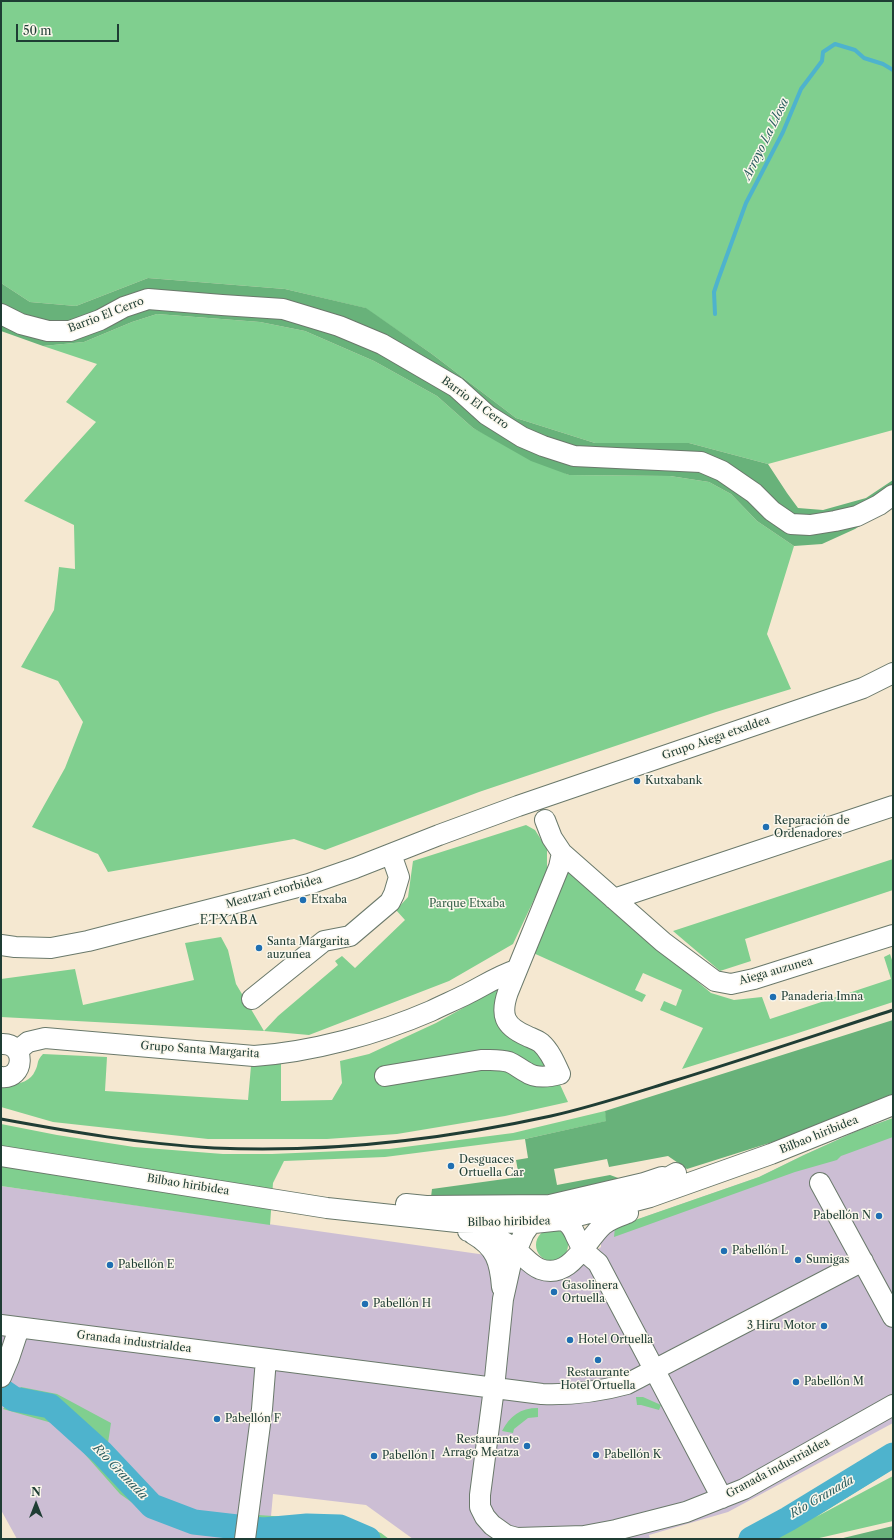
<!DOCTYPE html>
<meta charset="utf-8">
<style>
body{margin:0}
#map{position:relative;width:894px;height:1540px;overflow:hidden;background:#f5e8d1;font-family:"Libre Caslon Text",serif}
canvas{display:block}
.frame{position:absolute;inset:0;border:2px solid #1f3d34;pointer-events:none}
.north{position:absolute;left:16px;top:1484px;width:40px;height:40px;-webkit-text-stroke:3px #fbf7ec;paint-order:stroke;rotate:0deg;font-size:11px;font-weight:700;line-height:16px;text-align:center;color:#1f3d34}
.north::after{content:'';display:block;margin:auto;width:14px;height:18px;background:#1f3d34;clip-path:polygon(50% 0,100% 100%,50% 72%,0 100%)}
.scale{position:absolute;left:16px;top:24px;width:103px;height:18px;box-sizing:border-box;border:2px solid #1f3d34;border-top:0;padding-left:5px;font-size:12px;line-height:14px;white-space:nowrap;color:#1f3d34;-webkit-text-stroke:3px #fbf7ec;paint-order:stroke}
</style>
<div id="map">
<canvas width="894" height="1540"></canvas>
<div class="frame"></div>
<div class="north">N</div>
<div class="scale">50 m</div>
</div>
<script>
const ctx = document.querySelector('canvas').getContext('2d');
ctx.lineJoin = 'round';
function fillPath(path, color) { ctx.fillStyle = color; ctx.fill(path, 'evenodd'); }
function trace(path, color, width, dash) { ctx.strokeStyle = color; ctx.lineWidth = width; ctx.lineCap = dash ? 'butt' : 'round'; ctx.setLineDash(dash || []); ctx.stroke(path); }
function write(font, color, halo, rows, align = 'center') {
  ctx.font = font + ' "Libre Caslon Text",serif'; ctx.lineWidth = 3; ctx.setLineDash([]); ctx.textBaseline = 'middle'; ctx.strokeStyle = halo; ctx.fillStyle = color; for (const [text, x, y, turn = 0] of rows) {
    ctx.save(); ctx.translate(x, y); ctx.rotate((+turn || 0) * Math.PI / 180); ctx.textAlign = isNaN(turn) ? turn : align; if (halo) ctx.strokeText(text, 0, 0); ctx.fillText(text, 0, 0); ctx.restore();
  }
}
const industrial = new Path2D(`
 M 893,1118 L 893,1423 L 728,1512 L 649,1535 L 650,1539 L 413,1539 L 366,1505 L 273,1494 L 271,1516 L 258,1516 L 256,1539 L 17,1539 L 1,1510 L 1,1186 L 486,1255 L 532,1269 L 583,1259 L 601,1247 L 601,1238 L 604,1231 L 759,1177 L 804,1155 L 857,1131 Z`);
const green = new Path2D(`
 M 1,1 L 893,1 L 893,430 L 768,464 L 689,443 L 595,443 L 516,418 L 432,354 L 365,308 L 285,289 L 148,278 L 76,306 L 30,302 L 1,283 Z
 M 157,314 L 260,322 L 305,331 L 374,361 L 437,396 L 473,428 L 569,475 L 670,476 L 709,482 L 731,494 L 757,521 L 794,546 L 767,634 L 791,689 L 716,712 L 479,792 L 325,850 L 294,839 L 108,872 L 98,854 L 32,827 L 65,768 L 83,722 L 58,681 L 21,667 L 54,610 L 59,567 L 75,569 L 74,525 L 24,501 L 96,422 L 66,402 L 97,364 L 43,346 L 84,342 L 132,322 Z
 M 526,825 L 535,830 L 547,849 L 547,872 L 513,944 L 449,981 L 309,1035 L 264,1031 L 1,1017 L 1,979 L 75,969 L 83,1005 L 194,980 L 185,943 L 221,937 L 228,950 L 236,984 L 264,1031 L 278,1016 L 338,965 L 335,961 L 342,956 L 355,968 L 405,920 L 396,910 L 408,897 L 413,861 Z
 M 893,859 L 893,890 L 745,939 L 751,961 L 720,971 L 673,931 Z
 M 568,872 L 711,993 L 734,1000 L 762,997 L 770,1019 L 891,979 L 884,957 L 890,954 L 893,963 L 893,1002 L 792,1035 L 682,1069 L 703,1028 L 660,1010 L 664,1001 L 676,1006 L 682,990 L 643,973 L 635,990 L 646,995 L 642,1002 L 531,952 Z
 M 499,988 L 496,1007 L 541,1051 L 551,1065 L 568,1102 L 505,1116 L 397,1134 L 327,1139 L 208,1139 L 53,1122 L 1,1107 L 1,1083 C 12,1087 30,1083 35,1071 C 39,1064 36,1061 43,1054 L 107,1057 L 105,1091 L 248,1100 L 251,1066 L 281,1063 L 281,1101 L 332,1100 L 342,1083 L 340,1061 L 369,1054 L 436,1023 Z
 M 605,1111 L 607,1121 L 525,1139 L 385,1157 L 284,1161 L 273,1183 L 270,1225 L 1,1186 L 1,1124 L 57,1135 L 134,1147 L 223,1154 L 272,1154 L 389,1149 L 513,1133 Z
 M 893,1118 L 893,1137 L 841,1156 L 837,1160 L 795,1172 L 614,1237 L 615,1227 L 759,1177 L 804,1155 L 857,1131 Z
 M536 1245a16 16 0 1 1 32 0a16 16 0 1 1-32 0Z
 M 21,1387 L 57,1394 L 111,1423 L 108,1443 L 160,1501 L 206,1518 L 258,1515 L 303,1518 L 337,1516 L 381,1533 L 389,1539 L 284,1539 L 232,1536 L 207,1533 L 151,1516 L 120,1494 L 59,1425 L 3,1409 Z
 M 636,1397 L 643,1397 L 661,1405 L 659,1410 L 641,1405 L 637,1405 Z
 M 538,1408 L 538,1417 L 528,1418 L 514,1429 L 513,1433 L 502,1431 C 510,1416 520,1408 538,1408 Z
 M 893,1453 L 893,1469 L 816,1517 L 893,1476 L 893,1521 L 815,1539 L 736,1539 L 800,1500 Z`);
const forest = new Path2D(`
 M 148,278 L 285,289 L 366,308 L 432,354 L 516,418 L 595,443 L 689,443 L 768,464 L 787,493 L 798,508 L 823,510 L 866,498 L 893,480 L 893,504 L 855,529 L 822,544 L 794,546 L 757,521 L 731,494 L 709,482 L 670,476 L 569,475 L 531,461 L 473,428 L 437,396 L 374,361 L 305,331 L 260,322 L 157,314 L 132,322 L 84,342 L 43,346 L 1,331 L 1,283 L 30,302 L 76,306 Z
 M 893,1020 L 893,1104 L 687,1169 L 668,1156 L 609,1167 L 607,1159 L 554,1169 L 557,1185 L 610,1175 L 621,1179 L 569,1193 L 533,1196 L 431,1197 L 432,1189 L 519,1177 L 516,1160 L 528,1158 L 525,1139 L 606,1121 L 605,1111 Z
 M 893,1526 L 893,1539 L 839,1539 Z`);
const stream = new Path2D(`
 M 715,314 L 714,292 L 718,280 L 746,203 L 783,132 L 801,89 L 822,61 L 823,52 L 835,44 L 855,50 L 864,58 L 883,64 L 893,70`);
const river = new Path2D(`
 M 1,1390 L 14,1399 L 50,1406 L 102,1453 L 152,1506 L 194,1522 L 263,1530 L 307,1526 L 340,1527 L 368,1539
 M 751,1539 L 788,1519 L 893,1455`);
const minor = new Path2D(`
 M 1,314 L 21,324 L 48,331 L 70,331 L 100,320 L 124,307 L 148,299 L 222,305 L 283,309 L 339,326 L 382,344 L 456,387 L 487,415 L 522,437 L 543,446 L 574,456 L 701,462 L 722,471 L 754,493 L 772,511 L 791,524 L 810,525 L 835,521 L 857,516 L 879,505 L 893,495
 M 545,820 L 552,838 L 562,853 L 663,942 L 715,981 L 731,984 L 754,979 L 893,935
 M 614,899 L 893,806
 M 1,945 L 15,947 L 51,948 L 88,941 L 309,884 L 355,868 L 439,835 L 518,806 L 863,688 L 893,673
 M 252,999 L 324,941 L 350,936 L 390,902 L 394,894 L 399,877 L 391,854
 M 1,1044 C 27,1042 25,1080 1,1077
 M 17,1051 L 28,1042 L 45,1038 L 254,1056 C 312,1052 378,1034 431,1011 C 443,1005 455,1000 467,994 C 483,986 498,976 516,970
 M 385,1076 L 481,1060 C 490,1060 500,1059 509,1062 C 516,1065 520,1069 526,1072 C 536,1079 549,1077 560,1074 C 555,1063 550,1051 541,1043 C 537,1040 531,1038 527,1036 C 504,1026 500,1015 508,992 L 559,867 L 562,853
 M 1,1156 L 327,1208 L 457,1222 L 534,1223 L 562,1220 L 650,1197 L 771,1154 L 893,1105
 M 820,1183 L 893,1317
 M 649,1188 L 676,1173
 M 406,1204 L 426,1206 L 550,1205 L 644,1183 L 662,1177
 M 554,1216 C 577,1224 572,1234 583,1249 C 587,1254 593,1259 598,1263 L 722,1498
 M 541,1217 L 529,1226 L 524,1233 L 511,1263 L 503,1299 L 494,1388 L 480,1495 L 480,1507 L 485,1517 L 492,1525 L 506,1535 L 517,1538 L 584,1536 L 616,1530 L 686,1512 L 744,1489 L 893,1405
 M 468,1231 C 487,1234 501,1238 516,1250 C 524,1256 530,1265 540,1269 C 571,1280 585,1241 603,1225 C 610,1219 620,1216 628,1213
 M 473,1234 C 496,1247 500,1262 502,1287
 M 1,1325 L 542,1394 C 571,1395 598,1392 627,1384 L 863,1261
 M 1,1377 L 9,1358 L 19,1328
 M 245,1539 L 262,1409 L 266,1359`);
const rail = new Path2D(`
 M 1,1119 C 72,1132 142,1144 214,1148 C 327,1153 441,1140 551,1116 C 591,1107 631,1094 670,1082 C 745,1059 819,1034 893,1010`);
const markers = [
 [637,781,4,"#1f6fb2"],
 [766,827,4,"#1f6fb2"],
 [303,900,4,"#1f6fb2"],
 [259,948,4,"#1f6fb2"],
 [773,997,4,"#1f6fb2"],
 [451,1166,4,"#1f6fb2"],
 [879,1216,4,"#1f6fb2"],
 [724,1251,4,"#1f6fb2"],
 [798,1260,4,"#1f6fb2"],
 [110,1265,4,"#1f6fb2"],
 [554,1292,4,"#1f6fb2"],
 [365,1304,4,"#1f6fb2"],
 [824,1326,4,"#1f6fb2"],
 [570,1340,4,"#1f6fb2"],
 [598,1360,4,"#1f6fb2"],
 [796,1382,4,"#1f6fb2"],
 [217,1419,4,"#1f6fb2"],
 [527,1446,4,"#1f6fb2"],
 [596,1455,4,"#1f6fb2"],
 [374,1456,4,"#1f6fb2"]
];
const streetNames = [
 ["Barrio El Cerro",106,315,-21],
 ["Barrio El Cerro",475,403,36],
 ["Grupo Aiega etxaldea",716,738,-19],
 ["Meatzari etorbidea",274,892,-15],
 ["Aiega auzunea",776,971,-16],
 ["Grupo Santa Margarita",200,1050,4],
 ["Bilbao hiribidea",819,1135,-22],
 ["Bilbao hiribidea",188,1185,9],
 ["Bilbao hiribidea",509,1222,-1],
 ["Granada industrialdea",134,1342,7],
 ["Granada industrialdea",778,1468,-28]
];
const poiNames = [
 ["Kutxabank",645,781],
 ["Reparación de",774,821],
 ["Ordenadores",774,834],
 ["Etxaba",311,900],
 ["Santa Margarita",267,942],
 ["auzunea",267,955],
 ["Panaderia Imna",781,997],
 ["Desguaces",459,1160],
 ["Ortuella Car",459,1173],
 ["Pabellón N",871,1216,"right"],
 ["Pabellón L",732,1251],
 ["Sumigas",806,1260],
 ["Pabellón E",118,1265],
 ["Gasolinera",562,1286],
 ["Ortuella",562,1299],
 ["Pabellón H",373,1304],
 ["3 Hiru Motor",816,1326,"right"],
 ["Hotel Ortuella",578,1340],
 ["Restaurante",598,1373,"center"],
 ["Hotel Ortuella",598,1386,"center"],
 ["Pabellón M",804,1382],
 ["Pabellón F",225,1419],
 ["Restaurante",519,1440,"right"],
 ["Arrago Meatza",519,1453,"right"],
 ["Pabellón K",604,1455],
 ["Pabellón I",382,1456]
];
const parkNames = [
 ["Parque Etxaba",467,904]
];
const waterNames = [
 ["Arroyo La Llosa",766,139,-64],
 ["Río Granada",120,1472,46],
 ["Río Granada",822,1497,-30]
];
const neighbourhoodNames = [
 ["ETXABA",229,921]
];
fillPath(industrial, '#ccbed4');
fillPath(green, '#80cf8f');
fillPath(forest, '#68b27a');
trace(stream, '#4eb3cd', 4);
trace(river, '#4eb3cd', 25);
trace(minor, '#6a796b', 22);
trace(minor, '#fff', 20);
trace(rail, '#1f3d34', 3);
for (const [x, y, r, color] of markers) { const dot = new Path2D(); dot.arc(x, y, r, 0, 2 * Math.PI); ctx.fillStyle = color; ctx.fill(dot); trace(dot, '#fbf7ec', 1.5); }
write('11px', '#1f3d34', '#fbf7ec', streetNames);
write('11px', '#1f3d34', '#fbf7ec', poiNames, 'left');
write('11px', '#37624b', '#fbf7ec', parkNames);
write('italic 12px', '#2d6062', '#fbf7ec', waterNames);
ctx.letterSpacing = '1px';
write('12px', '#1f3d34', '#fbf7ec', neighbourhoodNames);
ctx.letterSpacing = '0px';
</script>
